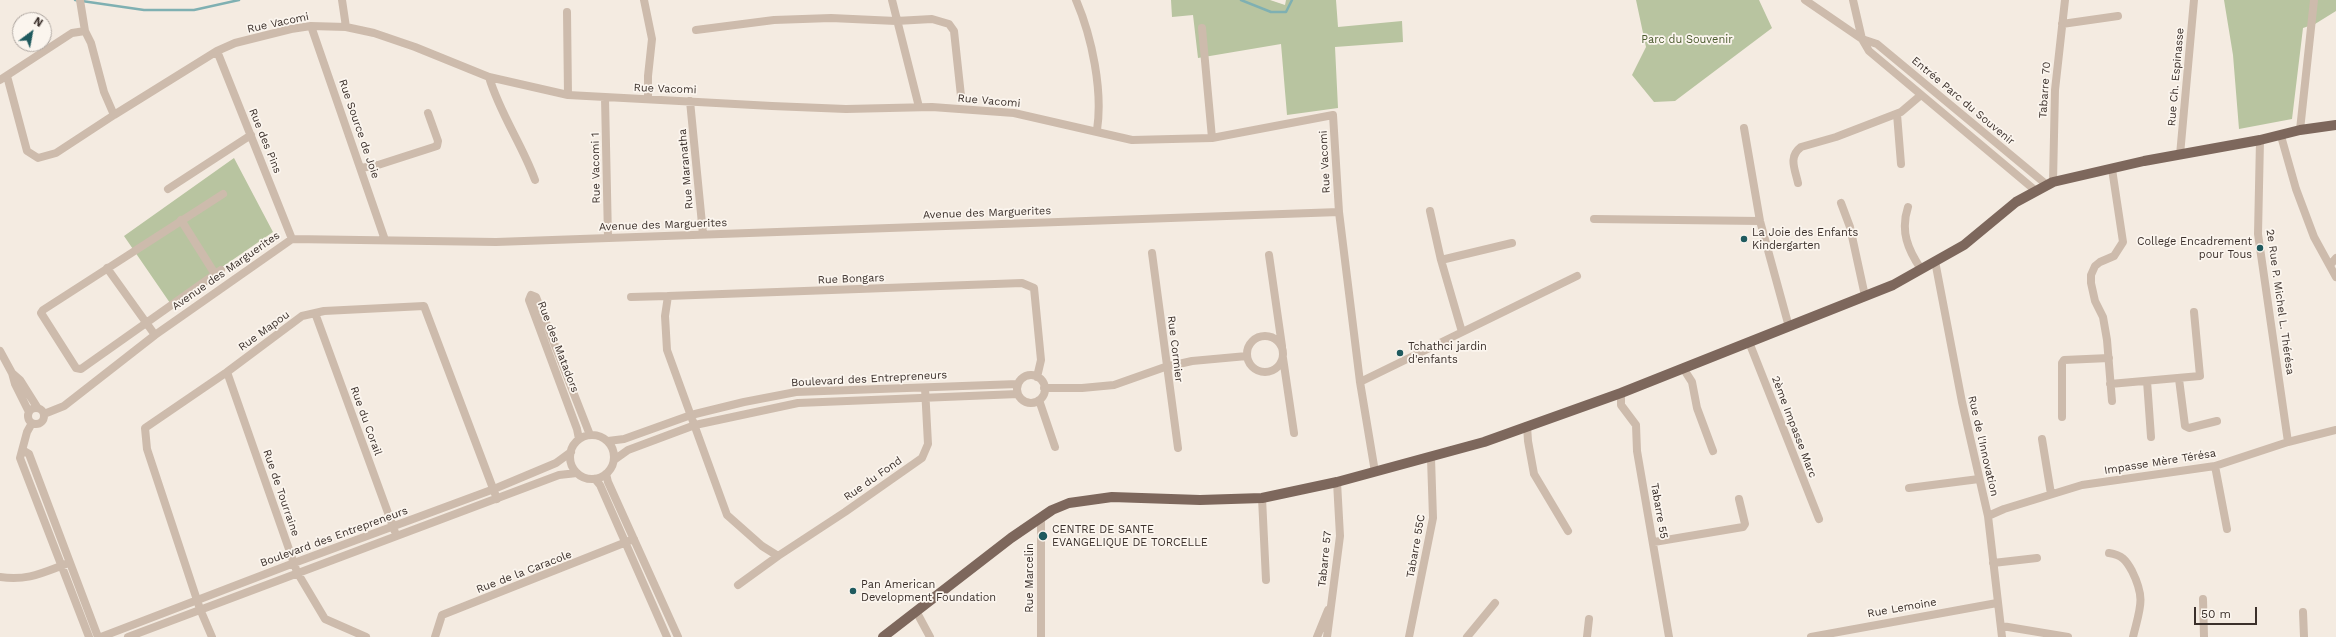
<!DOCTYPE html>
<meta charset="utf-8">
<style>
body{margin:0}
#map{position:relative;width:2336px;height:637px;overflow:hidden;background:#f4ebe1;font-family:"Work Sans",sans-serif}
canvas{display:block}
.north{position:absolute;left:12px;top:12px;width:40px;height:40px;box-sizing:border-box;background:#fbf5ee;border:1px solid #aea6a0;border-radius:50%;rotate:32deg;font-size:11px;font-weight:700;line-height:16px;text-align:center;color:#3b302b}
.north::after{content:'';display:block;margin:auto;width:14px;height:18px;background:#1f5a5e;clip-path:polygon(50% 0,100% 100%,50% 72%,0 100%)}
.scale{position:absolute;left:2194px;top:607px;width:63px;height:18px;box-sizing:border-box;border:2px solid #3b302b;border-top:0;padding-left:5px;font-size:12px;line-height:14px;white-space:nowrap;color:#3b302b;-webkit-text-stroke:3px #fbf5ee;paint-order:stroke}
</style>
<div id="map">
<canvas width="2336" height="637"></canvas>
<div class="north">N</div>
<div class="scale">50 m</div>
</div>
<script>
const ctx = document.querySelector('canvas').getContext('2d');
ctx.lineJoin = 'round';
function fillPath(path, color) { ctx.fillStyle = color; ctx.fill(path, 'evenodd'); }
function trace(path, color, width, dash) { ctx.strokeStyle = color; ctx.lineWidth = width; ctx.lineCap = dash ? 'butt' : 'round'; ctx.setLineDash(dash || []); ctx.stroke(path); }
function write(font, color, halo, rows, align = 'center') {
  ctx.font = font + ' "Work Sans",sans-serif'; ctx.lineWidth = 3.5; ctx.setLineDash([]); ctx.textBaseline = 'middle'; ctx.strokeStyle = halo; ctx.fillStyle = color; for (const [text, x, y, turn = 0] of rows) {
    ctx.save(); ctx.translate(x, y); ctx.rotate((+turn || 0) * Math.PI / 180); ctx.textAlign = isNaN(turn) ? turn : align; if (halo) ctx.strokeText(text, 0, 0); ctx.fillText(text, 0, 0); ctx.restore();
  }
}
const green = new Path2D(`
 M 1171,0 L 1270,0 L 1285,5 L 1286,0 L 1336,0 L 1338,27 L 1402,21 L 1403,42 L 1335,47 L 1338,108 L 1287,115 L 1281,44 L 1198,58 L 1193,15 L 1172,17 Z
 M 1636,0 L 1759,0 L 1772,28 L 1675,101 L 1654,102 L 1632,75 L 1646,47 Z
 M 2224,0 L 2336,0 L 2336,11 L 2315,24 L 2303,28 L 2292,119 L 2239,129 L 2233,55 Z
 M 234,158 L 273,232 L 170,303 L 124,236 Z`);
const stream = new Path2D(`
 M 75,0 L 144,10 L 194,10 L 239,0
 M 1241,0 L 1271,12 L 1286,12 L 1292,0`);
const minor = new Path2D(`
 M 80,0 L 85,31 L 91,43 L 104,92 L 114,115
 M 342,0 L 346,27
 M 644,0 L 652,39 L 648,76 L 648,98
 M 892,0 L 919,107
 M 1076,0 C 1092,37 1103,91 1097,130
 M 1805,0 L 1862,39 L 1877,44 L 2047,185
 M 1853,0 L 1862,39 L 1869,51 L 2036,191
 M 567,12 L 568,95
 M 2062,24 L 2118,16
 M 311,26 L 385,240
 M 1202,28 L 1212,138
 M 696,30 L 774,20 L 831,18 L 896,21 L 932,19 L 949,24 L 954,31 L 961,96
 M 217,51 L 292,239
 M 7,76 L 27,151 L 38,158 L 56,153 L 114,115 L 217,51 L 235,43 L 291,29 L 311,26 L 346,27 L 374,33 L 415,47 L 489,77 L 568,95 L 772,106 L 846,109 L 932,107 L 1014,113 L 1132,140 L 1212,138 L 1333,115 L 1339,212 L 1360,382 L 1375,472
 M 489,77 C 500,114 522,144 535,180
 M 0,80 L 72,33 L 85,31
 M 605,98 L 608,238
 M 690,101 L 703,234
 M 1897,114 L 1901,164
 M 1744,128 L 1760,221 L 1789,327
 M 2300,130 L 2314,0
 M 2281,136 L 2296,189 L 2314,237 L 2336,277
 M 2260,140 L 2258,234 L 2288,442
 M 2180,155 L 2194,0
 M 361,168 L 378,165 L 437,146 L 438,141 L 428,113
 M 2053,182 L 2055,90 L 2065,0
 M 1798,183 C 1795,169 1788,157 1801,147 L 1836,137 L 1901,112 L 1921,95
 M 168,189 L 251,135
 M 1841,203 L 1850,227 L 1865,296
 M 1908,207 C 1900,231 1908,250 1921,269
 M 1430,211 L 1441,260 L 1462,332
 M 1594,219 L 1760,221
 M 181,220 L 215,274
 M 1152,253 L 1178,448
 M 1269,255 L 1282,346
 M 1441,260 L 1512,243
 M 1935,261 L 1962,402 L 1988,516 L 2002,637
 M 2330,265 L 2336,258
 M 107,268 L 155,335
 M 221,270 L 81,369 L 76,368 L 41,313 L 43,310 L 223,194
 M 631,297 L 668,296
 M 315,313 L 395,532
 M1247 354a18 18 0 1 1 36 0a18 18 0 1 1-36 0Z
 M 1749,342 L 1819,519
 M 0,351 L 12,373 L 15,384 L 29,412
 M 1283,358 L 1294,433
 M 1683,368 L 1692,382 L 1697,408 L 1713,451
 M 227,372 L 297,572 L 325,619 L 366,637
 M 12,373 L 20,380 L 37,407
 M1017 389a14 14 0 1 1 28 0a14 14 0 1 1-28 0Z
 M 2179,379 L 2185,426 L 2189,428 L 2217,421
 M 2147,381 L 2151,437
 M 1360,382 L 1577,276
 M 2110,384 L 2200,376 L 2194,312
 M 925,388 L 928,444 L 922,458 L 845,512 L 778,556 L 762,546 L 727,515 L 667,350 L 665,316 L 668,296 L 1022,283 L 1034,288 L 1041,360 L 1037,377
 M 1044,388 L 1082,388 L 1114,385 L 1165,367 L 1192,361 L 1247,356
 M 1621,393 L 1621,405 L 1636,425 L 1637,451 L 1669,637
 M 1039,400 L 1055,447
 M 2112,401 L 2107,340 L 2103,317 L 2095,301 L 2091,283 L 2091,275 L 2095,266 L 2100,262 L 2114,256 L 2123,242 L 2112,169
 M28 416a8 8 0 1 1 16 0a8 8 0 1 1-16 0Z
 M 44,414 L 64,406 L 155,335 L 292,239 L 496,242 L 1339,212
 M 2062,417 L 2062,363 L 2064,360 L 2109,358
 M 32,423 L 27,432 L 20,458 L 89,637
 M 1527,426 L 1528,441 L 1534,474 L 1568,531
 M570 457a22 22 0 1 1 44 0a22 22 0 1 1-44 0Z
 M 579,439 L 577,429 L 529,300 L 531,295 L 536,297 L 590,435
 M 2042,439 L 2051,494
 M 608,441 L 624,439 L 691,415 L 744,402 L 796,392 L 1018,384
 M 24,451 L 29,454 L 98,637
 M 614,460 L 628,450 L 695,425 L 798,403 L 1018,394
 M 2215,466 L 2227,529
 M 606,474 L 608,482 L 678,637
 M 595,479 L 600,485 L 667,637
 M 1909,488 L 1979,479
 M 1262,498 L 1266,580
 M 1988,516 L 2004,509 L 2082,485 L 2215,466 L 2288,442 L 2336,430
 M 1654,542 L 1743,527 L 1745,524 L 1739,499
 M 2109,553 C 2122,555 2126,560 2132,571 C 2146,599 2140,608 2133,637
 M 1993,563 L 2037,558
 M 0,577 C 27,581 42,573 66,564
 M 738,585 L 778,556
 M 2203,599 L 2204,637
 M 916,611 L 930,637
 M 2303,612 L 2304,637
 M 2002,626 L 2068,637
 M 101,637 L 294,563 L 494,489 L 556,463 L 571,452
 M 128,637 L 559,475 L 577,473
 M 212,637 L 200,609 L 147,449 L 145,428 L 227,372 L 302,316 L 324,311 L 424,306 L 497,499
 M 435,637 L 442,615 L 634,539
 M 1041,637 L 1041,519
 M 1317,637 L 1328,610
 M 1327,637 L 1340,536 L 1337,482
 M 1409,637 L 1433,518 L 1431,458
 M 1467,637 L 1495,603
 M 1587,637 L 1589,619
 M 1811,637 L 1997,603`);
const major = new Path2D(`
 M 883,637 L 1011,538 L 1052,510 L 1069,503 L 1112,497 L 1200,500 L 1262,498 L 1337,482 L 1484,442 L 1621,393 L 1893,285 L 1964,245 L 2016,202 L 2053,182 L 2144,161 L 2260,140 L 2300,130 L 2336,125`);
const markers = [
 [1744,239,4,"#1f5a5e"],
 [2260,248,4,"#1f5a5e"],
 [1400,353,4,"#1f5a5e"],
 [1043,536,5,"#1f5a5e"],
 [853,591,4,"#1f5a5e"]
];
const streetNames = [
 ["Rue Vacomi",278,23,-12],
 ["Rue Ch. Espinasse",2176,77,-85],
 ["Rue Vacomi",665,89,2],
 ["Tabarre 70",2045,90,-86],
 ["Rue Vacomi",989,101,5],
 ["Entrée Parc du Souvenir",1963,101,40],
 ["Rue Source de Joie",359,129,71],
 ["Rue des Pins",265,141,68],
 ["Rue Vacomi",1325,162,-93],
 ["Rue Vacomi 1",596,168,-91],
 ["Rue Maranatha",686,169,-95],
 ["Avenue des Marguerites",987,213,-2],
 ["Avenue des Marguerites",663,225,-2],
 ["Avenue des Marguerites",226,271,-35],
 ["Rue Bongars",851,279,-2],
 ["2e Rue P. Michel L. Thérésa",2280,302,82],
 ["Rue Mapou",264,331,-36],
 ["Rue des Matadors",558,347,69],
 ["Rue Cormier",1175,349,83],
 ["Boulevard des Entrepreneurs",869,379,-3],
 ["Rue du Corail",366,421,70],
 ["2ème Impasse Marc",1794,427,69],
 ["Rue de l'Innovation",1983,446,77],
 ["Impasse Mère Térésa",2160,462,-9],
 ["Rue du Fond",873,479,-35],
 ["Rue de Tourraine",281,493,71],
 ["Tabarre 55",1659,511,80],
 ["Boulevard des Entrepreneurs",334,537,-20],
 ["Tabarre 55C",1416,546,-80],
 ["Tabarre 57",1325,559,-84],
 ["Rue de la Caracole",524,572,-21],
 ["Rue Marcelin",1030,578,-90],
 ["Rue Lemoine",1902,608,-10]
];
const parkNames = [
 ["Parc du Souvenir",1687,40]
];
const poiNames = [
 ["La Joie des Enfants",1752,233],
 ["Kindergarten",1752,246],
 ["College Encadrement",2252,242,"right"],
 ["pour Tous",2252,255,"right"],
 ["Tchathci jardin",1408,347],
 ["d'enfants",1408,360],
 ["CENTRE DE SANTE",1052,530],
 ["EVANGELIQUE DE TORCELLE",1052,543],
 ["Pan American",861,585],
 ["Development Foundation",861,598]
];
fillPath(green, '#b8c4a0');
trace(stream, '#7fb0b2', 2.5);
trace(minor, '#cdbbac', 8);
trace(major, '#7d675c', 10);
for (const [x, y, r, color] of markers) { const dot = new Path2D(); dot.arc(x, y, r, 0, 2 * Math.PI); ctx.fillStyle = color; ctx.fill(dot); trace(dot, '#fbf5ee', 1.5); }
write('11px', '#3b302b', '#fbf5ee', streetNames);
write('11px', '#4a5a2e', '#fbf5ee', parkNames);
write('11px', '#3b302b', '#fbf5ee', poiNames, 'left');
</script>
